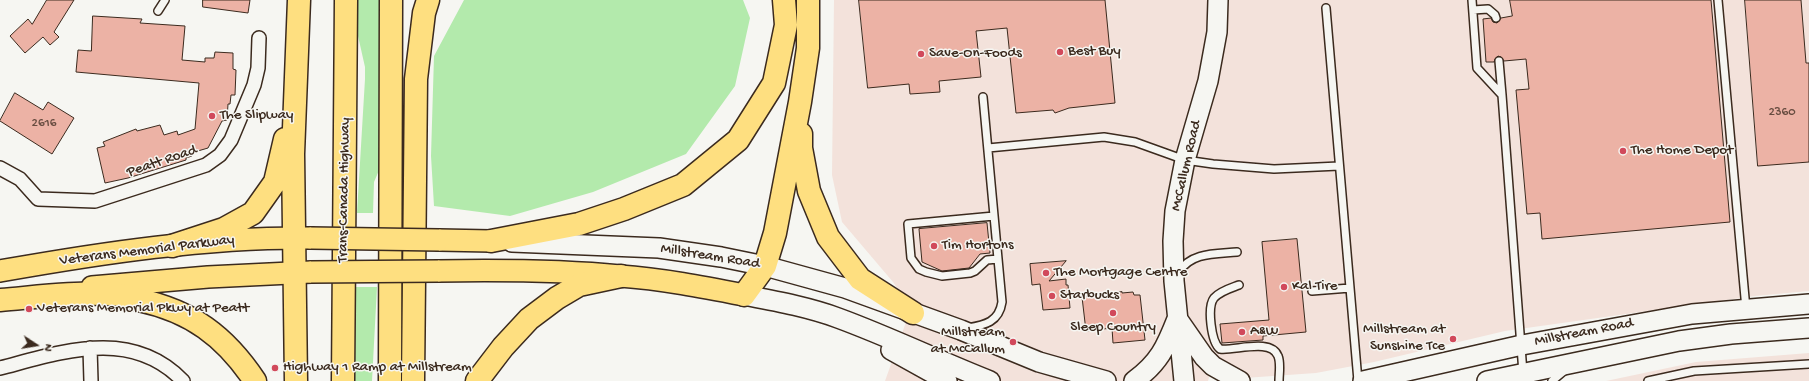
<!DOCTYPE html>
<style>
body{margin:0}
#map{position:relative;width:1809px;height:381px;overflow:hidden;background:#f6f6f2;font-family:"Gochi Hand",sans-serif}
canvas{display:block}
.north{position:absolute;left:16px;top:325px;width:40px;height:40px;-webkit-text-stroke:3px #f6f6f2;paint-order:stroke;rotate:102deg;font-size:11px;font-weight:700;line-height:16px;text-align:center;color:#3b2a1e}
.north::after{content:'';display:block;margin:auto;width:14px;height:18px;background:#3b2a1e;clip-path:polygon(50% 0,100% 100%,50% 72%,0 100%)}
</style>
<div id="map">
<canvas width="1809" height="381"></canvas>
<div class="north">N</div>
</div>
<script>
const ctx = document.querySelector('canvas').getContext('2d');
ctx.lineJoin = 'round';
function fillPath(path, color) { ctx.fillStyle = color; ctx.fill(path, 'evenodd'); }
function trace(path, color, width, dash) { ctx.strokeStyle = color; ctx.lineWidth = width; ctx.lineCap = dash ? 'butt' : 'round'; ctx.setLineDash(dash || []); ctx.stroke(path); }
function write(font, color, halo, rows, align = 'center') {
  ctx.font = font + ' "Gochi Hand",sans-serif'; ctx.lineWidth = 3; ctx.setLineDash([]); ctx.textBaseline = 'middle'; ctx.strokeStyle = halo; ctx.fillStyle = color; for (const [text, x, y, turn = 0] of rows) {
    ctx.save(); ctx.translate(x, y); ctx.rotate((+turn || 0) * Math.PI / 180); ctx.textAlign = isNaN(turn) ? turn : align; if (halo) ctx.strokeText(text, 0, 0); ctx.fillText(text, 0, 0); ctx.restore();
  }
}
const built = new Path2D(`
 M 834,0 L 1809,0 L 1809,291 L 1755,296 L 1505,331 L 1374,362 L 1316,373 L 1230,379 L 1210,374 L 1208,381 L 885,381 L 911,308 L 893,282 L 842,222 L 832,175 Z
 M 1809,353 L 1809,381 L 1606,381 L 1696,362 Z`);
const green = new Path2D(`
 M 358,0 L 380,0 L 380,168 L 374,182 L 373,213 L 357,213 L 365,79 L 365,67 L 358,36 Z
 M 464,0 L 743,0 L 750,18 L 735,86 L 686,154 L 593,192 L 510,216 L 434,206 L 431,156 L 434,56 Z
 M 355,287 L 377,287 L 372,381 L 354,381 Z`);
const building = new Path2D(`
 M 47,0 L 74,0 L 54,32 L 59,37 L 50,45 L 43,37 L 25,53 L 10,36 L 28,19 L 32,24 Z
 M 203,0 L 250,0 L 248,13 L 203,7 Z
 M 859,0 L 1105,0 L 1115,103 L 1069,108 L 1055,113 L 1053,110 L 1016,113 L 1007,28 L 976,31 L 981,77 L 939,81 L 940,92 L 910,94 L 909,84 L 868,88 Z
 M 1510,0 L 1711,0 L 1730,222 L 1542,239 L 1540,213 L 1527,214 L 1516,90 L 1529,89 L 1526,59 L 1504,61 L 1501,57 L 1498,56 L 1495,59 L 1494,62 L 1486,62 L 1483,19 L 1491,18 L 1493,22 L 1497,23 L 1501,18 L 1512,16 Z
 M 1745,0 L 1801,0 L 1806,63 L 1809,63 L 1809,162 L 1758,166 Z
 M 93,16 L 142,19 L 140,23 L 185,26 L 182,60 L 205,62 L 205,58 L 214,58 L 215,52 L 233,53 L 233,69 L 236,70 L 235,95 L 231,95 L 230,104 L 228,104 L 227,120 L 222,121 L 208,148 L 191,153 L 192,156 L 186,158 L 186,160 L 128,178 L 105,183 L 97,148 L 105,146 L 103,142 L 136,129 L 137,131 L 160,125 L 164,135 L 177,131 L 178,135 L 195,129 L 199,83 L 76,72 L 78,50 L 91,51 Z
 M 15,93 L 43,110 L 48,102 L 74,118 L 52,154 L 0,121 Z
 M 987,223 L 990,253 L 980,254 L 969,268 L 942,271 L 922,262 L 919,229 Z
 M 1297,239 L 1306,332 L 1263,336 L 1263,340 L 1222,343 L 1220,324 L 1269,320 L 1262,242 Z
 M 1066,261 L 1049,281 L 1066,279 L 1066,285 L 1068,285 L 1070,308 L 1043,310 L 1040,284 L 1032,285 L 1030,264 Z
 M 1122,292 L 1122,293 L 1133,292 L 1134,295 L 1140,295 L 1145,340 L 1113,343 L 1112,328 L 1086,331 L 1082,297 Z`);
const lane = new Path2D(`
 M 1472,0 L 1477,68 L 1502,95 L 1523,373
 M 1718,0 L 1746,309
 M 1326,8 L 1358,381
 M 1473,10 L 1488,9 L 1495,15 L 1496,18
 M 158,11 L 165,0
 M 1499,61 L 1502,95
 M 988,148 L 1104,137 L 1135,142 L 1185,160 L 1213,164 L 1274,169 L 1339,166
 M 994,216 L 908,224 L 911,258 L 919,269 L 926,272 L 942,276 L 970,273 L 975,271 L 987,260 L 998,259
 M 1179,272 C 1191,252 1216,254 1237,252
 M 1239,285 C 1231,288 1220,291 1214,298 C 1207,307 1211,342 1220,349 C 1235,351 1271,338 1278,356 C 1281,363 1279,373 1279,381
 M 1312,291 L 1350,288
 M 968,328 C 985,325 999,322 1002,302 L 983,97
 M 1552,381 L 1564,371
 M 1648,381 L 1694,371 L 1809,364`);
const street = new Path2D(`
 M 0,168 L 20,179 L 38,199 L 95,201 L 206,165 L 220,155 L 231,140 L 254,85 L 258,68 L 259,38
 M 90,348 L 91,381
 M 0,368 C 62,352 131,327 183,381`);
const secondary = new Path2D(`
 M 512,242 L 659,248 L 721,257 L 765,266 L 845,288 L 961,330 L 1039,362 L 1106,381
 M 744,295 C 775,301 808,307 838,318 C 890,337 939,361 990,381
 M 1179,321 L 1204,357 L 1213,366 L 1240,381
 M 891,350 L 947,381
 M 1134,381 C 1159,363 1166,347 1177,319
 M 1184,381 L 1174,281 L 1173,241 L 1175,211 L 1185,160 L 1208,81 L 1217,32 L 1218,0
 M 1363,381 L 1522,345 L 1692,314 L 1809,304
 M 1487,381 L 1679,341 L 1731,334 L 1809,328`);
const primary = new Path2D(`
 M 439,240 L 491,241
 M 0,271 C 102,253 207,237 311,238
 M 438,271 C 499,270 560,270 620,276 C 662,279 703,287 744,295
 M 92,287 L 208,277 L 311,272`);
const highway = new Path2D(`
 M 801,134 L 801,148 L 809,191 L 828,237 L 860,279 L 913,313
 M 491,241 L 579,224 L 624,209 L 683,185 L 738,140 L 774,83 L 786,25 L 784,0
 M 172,246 L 224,229 L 253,213 L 275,182 L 285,139
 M 744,295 L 765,266 L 775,233 L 800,102 L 808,48 L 808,0
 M 0,300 C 37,297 75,292 112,294 C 121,294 130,298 139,300 C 191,311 225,336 255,381
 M 296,381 L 293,154 L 299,0
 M 343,381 L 346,0
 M 390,381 L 391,0
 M 413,381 L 416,79 L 424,13 L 428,0
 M 477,381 L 503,347 L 529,319 L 557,298 L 579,285 L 621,276`);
const primaryBridge = new Path2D(`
 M 311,238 L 439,240
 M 311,272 L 438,271`);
const markers = [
 [1060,52,4,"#d1495b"],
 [921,54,4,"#d1495b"],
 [212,116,4,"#d1495b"],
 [1623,151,4,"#d1495b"],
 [934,246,4,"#d1495b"],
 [1046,273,4,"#d1495b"],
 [1284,287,4,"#d1495b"],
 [1052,296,4,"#d1495b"],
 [29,309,4,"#d1495b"],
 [1113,313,4,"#d1495b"],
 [1242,332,4,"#d1495b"],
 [1453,339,4,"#d1495b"],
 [1013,342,4,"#d1495b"],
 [275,368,4,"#d1495b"]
];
const numberNames = [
 ["2360",1782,113],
 ["2616",44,124]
];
const poiNames = [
 ["Best Buy",1068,52],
 ["Save-On-Foods",929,54],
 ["The Slipway",220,116],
 ["The Home Depot",1631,151],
 ["Tim Hortons",942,246],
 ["The Mortgage Centre",1054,273],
 ["Kal Tire",1292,287],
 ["Starbucks",1060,296],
 ["Veterans Memorial Pkwy at Peatt",37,309],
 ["Sleep Country",1113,328,"center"],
 ["Millstream at",1445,330,"right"],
 ["Sunshine Tce",1445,347,"right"],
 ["A&W",1250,332],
 ["Millstream",1005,333,"right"],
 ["at McCallum",1005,350,"right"],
 ["Highway 1 Ramp at Millstream",283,368]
];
const streetNames = [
 ["Peatt Road",162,162,-19],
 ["McCallum Road",1187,166,-77],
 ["Trans-Canada Highway",345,190,-89],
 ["Veterans Memorial Parkway",147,251,-7],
 ["Millstream Road",710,257,9],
 ["Millstream Road",1584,333,-11]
];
fillPath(built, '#f3e2db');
fillPath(green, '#b3eaac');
fillPath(building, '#ecb2a5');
trace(building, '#3b2a1e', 1);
trace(lane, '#3b2a1e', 10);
trace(street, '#3b2a1e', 16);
trace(secondary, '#3b2a1e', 22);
trace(primary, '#3b2a1e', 24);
trace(highway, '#3b2a1e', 25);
trace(lane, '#f6f6f2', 7);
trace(street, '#f6f6f2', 13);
trace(secondary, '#f6f6f2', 19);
trace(primary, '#fedf80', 21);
trace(highway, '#fedf80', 22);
trace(primaryBridge, '#3b2a1e', 24, []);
trace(primaryBridge, '#fedf80', 21);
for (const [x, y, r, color] of markers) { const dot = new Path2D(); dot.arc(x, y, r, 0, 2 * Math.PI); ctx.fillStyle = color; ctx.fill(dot); trace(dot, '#f6f6f2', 1.5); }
write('13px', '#674c40', null, numberNames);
write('15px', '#3b2a1e', '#f6f6f2', poiNames, 'left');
write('15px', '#3b2a1e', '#f6f6f2', streetNames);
</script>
